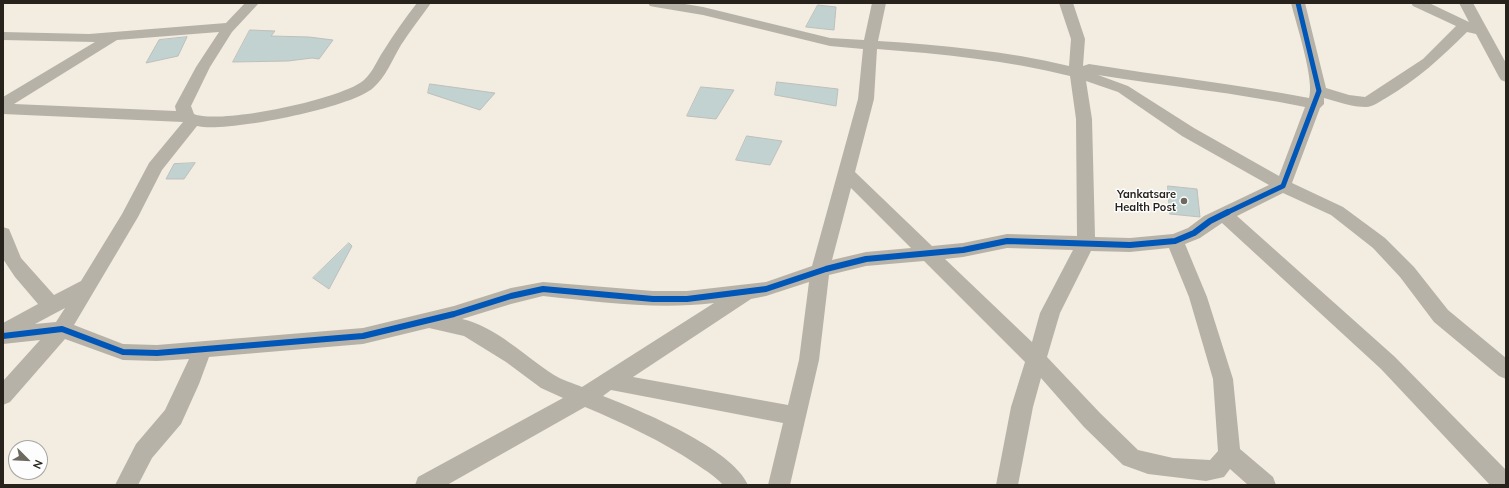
<!DOCTYPE html>
<style>
body{margin:0}
#map{position:relative;width:1509px;height:488px;overflow:hidden;background:#f2ece1;font-family:Mulish,sans-serif}
canvas{display:block}
.frame{position:absolute;inset:0;border:4px solid #27221b;pointer-events:none}
.north{position:absolute;left:8px;top:440px;width:40px;height:40px;box-sizing:border-box;background:#fdfdfd;border:1px solid #a7a5a3;border-radius:50%;rotate:114deg;font-size:11px;font-weight:700;line-height:16px;text-align:center;color:#27221b}
.north::after{content:'';display:block;margin:auto;width:14px;height:18px;background:#6e6960;clip-path:polygon(50% 0,100% 100%,50% 72%,0 100%)}
</style>
<div id="map">
<canvas width="1509" height="488"></canvas>
<div class="frame"></div>
<div class="north">N</div>
</div>
<script>
const ctx = document.querySelector('canvas').getContext('2d');
ctx.lineJoin = 'round';
function fillPath(path, color) { ctx.fillStyle = color; ctx.fill(path, 'evenodd'); }
function trace(path, color, width, dash) { ctx.strokeStyle = color; ctx.lineWidth = width; ctx.lineCap = dash ? 'butt' : 'round'; ctx.setLineDash(dash || []); ctx.stroke(path); }
function write(font, color, halo, rows, align = 'center') {
  ctx.font = font + ' Mulish,sans-serif'; ctx.lineWidth = 3; ctx.setLineDash([]); ctx.textBaseline = 'middle'; ctx.strokeStyle = halo; ctx.fillStyle = color; for (const [text, x, y, turn = 0] of rows) {
    ctx.save(); ctx.translate(x, y); ctx.rotate((+turn || 0) * Math.PI / 180); ctx.textAlign = isNaN(turn) ? turn : align; if (halo) ctx.strokeText(text, 0, 0); ctx.fillText(text, 0, 0); ctx.restore();
  }
}
const building = new Path2D(`
 M 818,5 L 836,7 L 834,30 L 806,27 Z
 M 250,30 L 275,31 L 271,36 L 309,37 L 333,40 L 319,59 L 312,58 L 288,61 L 233,62 Z
 M 187,37 L 178,56 L 146,63 L 159,40 Z
 M 777,82 L 838,89 L 836,106 L 775,95 Z
 M 430,84 L 495,93 L 480,110 L 428,93 Z
 M 701,87 L 734,90 L 716,119 L 687,116 Z
 M 747,136 L 782,141 L 770,165 L 736,160 Z
 M 195,163 L 184,179 L 166,179 L 174,164 Z
 M 1168,186 L 1197,189 L 1200,217 L 1170,214 Z
 M 349,243 L 352,246 L 329,289 L 313,278 Z`);
const street = new Path2D(`
 M 245,3 L 259,3 L 232,32 L 210,67 L 191,106 L 194,114 C 220,125 343,99 364,80 C 373,72 377,60 384,50 C 394,34 405,18 417,3 L 431,3 C 421,17 410,31 401,45 C 392,60 386,77 373,88 C 351,108 226,133 197,126 L 162,170 L 138,217 L 74,325 L 123,344 L 157,345 L 363,328 L 454,306 L 511,288 L 543,282 L 653,291 L 687,291 L 766,282 L 812,266 L 858,99 L 863,49 L 830,46 L 703,15 L 655,7 L 650,6 L 648,3 L 679,3 L 703,7 L 830,38 L 864,40 L 872,3 L 886,3 L 878,41 C 941,45 1007,51 1069,66 L 1071,39 L 1059,3 L 1073,3 L 1085,39 L 1083,66 L 1089,64 C 1162,76 1236,84 1309,98 C 1315,81 1296,23 1291,3 L 1305,3 L 1326,88 L 1349,95 L 1365,97 L 1423,59 L 1456,26 L 1413,6 L 1411,3 L 1429,3 L 1469,22 L 1459,3 L 1473,3 L 1506,63 L 1506,82 L 1501,80 L 1499,77 L 1476,34 L 1467,32 C 1442,57 1417,80 1386,98 C 1380,101 1373,107 1366,107 C 1352,107 1338,102 1324,98 L 1324,104 L 1320,108 L 1292,183 L 1343,207 L 1385,238 L 1414,267 L 1448,310 L 1506,358 L 1506,379 L 1499,376 L 1434,322 L 1400,277 L 1373,248 L 1331,215 L 1283,193 L 1237,216 L 1395,357 L 1506,470 L 1506,485 L 1490,485 L 1381,369 L 1222,223 L 1200,238 L 1185,244 L 1207,297 L 1233,379 L 1240,449 L 1273,477 L 1276,485 L 1248,485 L 1230,469 L 1224,477 L 1206,481 L 1148,474 L 1123,465 L 1084,427 L 1041,378 L 1033,407 L 1018,485 L 996,485 L 1011,407 L 1025,362 L 924,261 L 866,266 L 829,275 L 819,360 L 790,485 L 768,485 L 783,423 L 611,390 L 603,396 C 641,411 732,448 748,485 L 723,485 C 715,476 706,471 696,464 C 662,441 623,423 585,407 L 447,485 L 415,485 L 418,477 L 563,398 L 541,388 L 506,362 L 464,336 L 429,328 L 363,344 L 209,357 L 199,384 L 181,424 L 152,458 L 138,485 L 115,485 L 136,444 L 165,410 L 189,359 L 157,361 L 123,360 L 65,339 L 10,402 L 3,405 L 3,381 L 40,340 L 3,344 L 3,323 L 38,304 L 15,277 L 3,259 L 3,227 L 9,229 L 21,258 L 54,295 L 81,281 L 122,214 L 149,163 L 183,122 L 3,114 L 3,97 L 95,42 L 3,40 L 3,32 L 89,34 L 226,23 ZM 219,32 L 196,67 L 175,106 L 176,111 L 14,104 L 117,40 ZM 877,49 C 941,54 1007,60 1070,76 L 1076,119 L 1077,236 L 1007,234 L 963,243 L 932,246 L 855,172 L 874,99 ZM 1098,75 C 1167,86 1237,93 1305,107 L 1279,176 L 1194,128 L 1128,86 ZM 1086,81 L 1118,92 L 1182,136 L 1269,185 L 1204,216 L 1188,228 L 1173,234 L 1130,238 L 1095,237 L 1092,119 ZM 851,188 L 911,248 L 866,252 L 832,260 ZM 1007,248 L 1073,250 L 1040,313 L 1032,342 L 945,259 L 963,257 ZM 1169,248 L 1189,297 L 1213,379 L 1218,451 L 1210,460 L 1173,458 L 1138,450 L 1100,413 L 1047,357 L 1060,313 L 1091,251 L 1130,252 ZM 809,282 L 799,360 L 788,405 L 633,377 L 751,299 L 766,296 ZM 543,296 C 600,302 657,310 714,303 L 582,387 C 573,383 562,380 554,375 C 526,357 495,326 462,319 L 511,304 ZM 65,308 L 56,322 L 35,324 Z`);
const cyclewayFar1 = new Path2D(`
 M 1226,213 L 1283,186 L 1319,91 L 1298,3`);
const cycleway = new Path2D(`
 M 3,336 L 62,329 L 123,352 L 157,353 L 363,336 L 454,314 L 511,296 L 543,289 L 653,299 L 687,299 L 766,289 L 826,269 L 866,259 L 963,250 L 1007,241 L 1130,245 L 1175,241 L 1194,233 L 1210,221 L 1228,212`);
const markers = [
 [1184,201,4,"#6e6960"]
];
const poiNames = [
 ["Yankatsare",1176,195],
 ["Health Post",1176,208]
];
fillPath(building, '#c2d2d0');
trace(building, '#bdbfbb', 1);
fillPath(street, '#b7b2a8');
trace(cyclewayFar1, '#0057b8', 5);
trace(cycleway, '#0057b8', 6);
for (const [x, y, r, color] of markers) { const dot = new Path2D(); dot.arc(x, y, r, 0, 2 * Math.PI); ctx.fillStyle = color; ctx.fill(dot); trace(dot, '#fdfdfd', 1.5); }
write('bold 11px', '#27221b', '#fdfdfd', poiNames, 'right');
</script>
